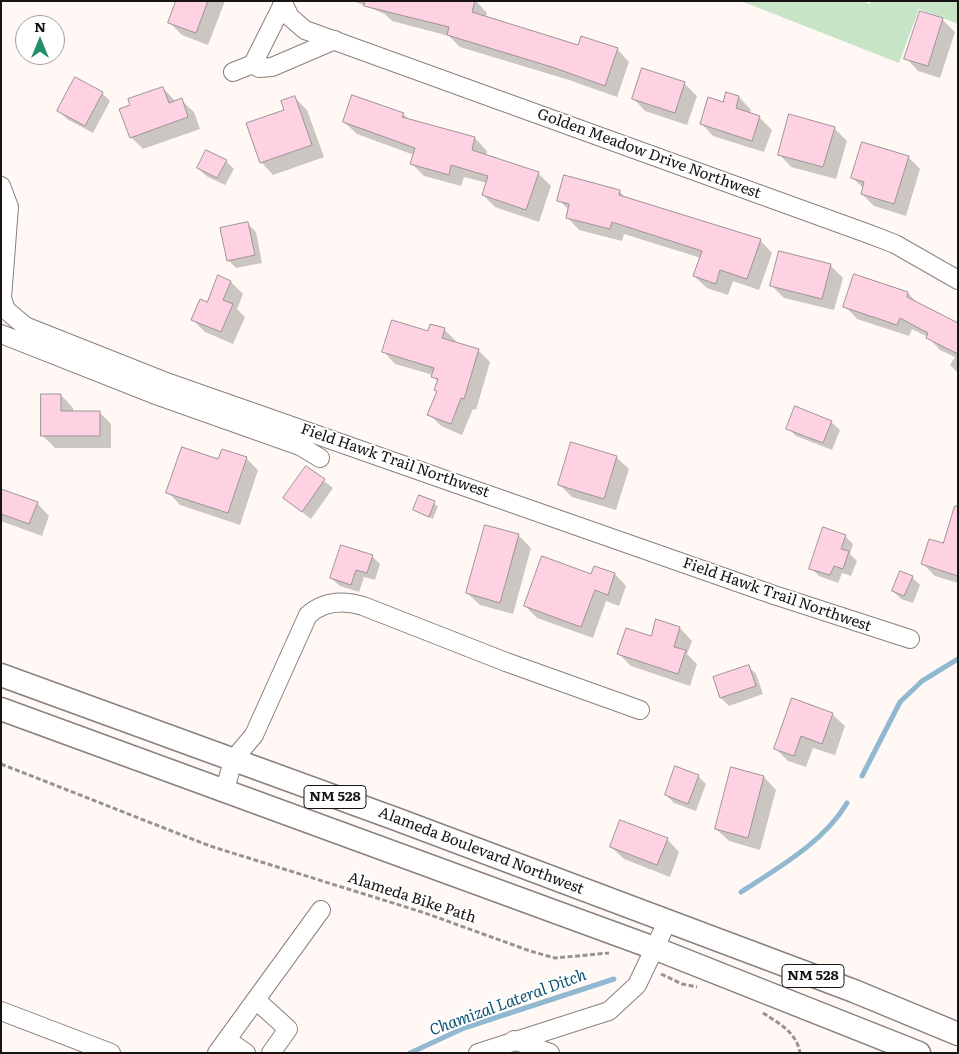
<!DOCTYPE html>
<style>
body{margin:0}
#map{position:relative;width:959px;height:1054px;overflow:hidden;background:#fff8f4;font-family:Literata,serif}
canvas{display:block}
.frame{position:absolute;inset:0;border:2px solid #171413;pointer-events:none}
.north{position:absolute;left:15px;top:15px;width:50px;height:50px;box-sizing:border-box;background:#fff;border:1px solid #a2a1a1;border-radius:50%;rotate:0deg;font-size:14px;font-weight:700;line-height:20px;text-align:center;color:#171413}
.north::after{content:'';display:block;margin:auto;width:18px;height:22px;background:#248f6d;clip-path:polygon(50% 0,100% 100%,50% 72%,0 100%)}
</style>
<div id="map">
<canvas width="959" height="1054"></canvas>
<div class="frame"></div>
<div class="north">N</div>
</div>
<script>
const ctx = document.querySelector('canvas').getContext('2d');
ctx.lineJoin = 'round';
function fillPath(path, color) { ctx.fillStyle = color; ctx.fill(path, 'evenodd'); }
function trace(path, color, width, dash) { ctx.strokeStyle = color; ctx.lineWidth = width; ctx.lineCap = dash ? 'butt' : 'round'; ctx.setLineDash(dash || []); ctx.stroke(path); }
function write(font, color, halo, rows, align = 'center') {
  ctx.font = font + ' Literata,serif'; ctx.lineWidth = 4; ctx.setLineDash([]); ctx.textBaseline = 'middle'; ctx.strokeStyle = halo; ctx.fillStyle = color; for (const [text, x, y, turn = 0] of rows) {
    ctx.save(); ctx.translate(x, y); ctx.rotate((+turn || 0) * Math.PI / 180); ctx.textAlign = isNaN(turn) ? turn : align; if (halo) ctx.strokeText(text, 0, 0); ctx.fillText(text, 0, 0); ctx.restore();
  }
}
const green = new Path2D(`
 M 741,1 L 863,1 L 870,4 L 871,1 L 958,1 L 958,24 L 919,9 L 899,63 Z`);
const shadow = new Path2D(`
 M 178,1 L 225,1 L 208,45 L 182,35 L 170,23 Z
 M 353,1 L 476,1 L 487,13 L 486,17 L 579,46 L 617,49 L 629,62 L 617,97 L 569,80 L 460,47 L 449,36 L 392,21 L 385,14 Z
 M 942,19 L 955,32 L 940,78 L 918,71 L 906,58 Z
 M 684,83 L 697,96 L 687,125 L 645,111 L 633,98 Z
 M 163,88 L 175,101 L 181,100 L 194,112 L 200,129 L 143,149 L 131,137 Z
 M 102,93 L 110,101 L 93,133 L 67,119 L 59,111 Z
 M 727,94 L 739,97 L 751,110 L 750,114 L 759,117 L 772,130 L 764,152 L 713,136 L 701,123 L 724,104 Z
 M 295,98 L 307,110 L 324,157 L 273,175 L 261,162 Z
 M 403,114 L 410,120 L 475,138 L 487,151 L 486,156 L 538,173 L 551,186 L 539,222 L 495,207 L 483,195 L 487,183 L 464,177 L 461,186 L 424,176 L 412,164 L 414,155 L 357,134 L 344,122 Z
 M 834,128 L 847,141 L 836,179 L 791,167 L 779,154 Z
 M 908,157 L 920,169 L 906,216 L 874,206 L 862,194 L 864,189 L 853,178 Z
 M 226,161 L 234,169 L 225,185 L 206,176 L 198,168 Z
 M 619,191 L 627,199 L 760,240 L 772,253 L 759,290 L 733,281 L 728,295 L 707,288 L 694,276 L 701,258 L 624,234 L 622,241 L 579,230 L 567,217 L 569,210 L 559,200 Z
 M 248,224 L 256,232 L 262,263 L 236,268 L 228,260 Z
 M 830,265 L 843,278 L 834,310 L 784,298 L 771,285 Z
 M 231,282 L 243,294 L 237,309 L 245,317 L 233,344 L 205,332 L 193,320 Z
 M 908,293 L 918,304 L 958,324 L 958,373 L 950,365 L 955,357 L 940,350 L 928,337 L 912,329 L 909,336 L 857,319 L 845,306 Z
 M 444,329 L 456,341 L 455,343 L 478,350 L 490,362 L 476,410 L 473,409 L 462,435 L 441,426 L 429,414 L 438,392 L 436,390 L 438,382 L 433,375 L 395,364 L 384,352 L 429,332 Z
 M 61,395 L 73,408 L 73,412 L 99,412 L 111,424 L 111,448 L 55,448 L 42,435 Z
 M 831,422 L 840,430 L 832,450 L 796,436 L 788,428 Z
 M 616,457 L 629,469 L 616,510 L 572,497 L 560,485 Z
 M 246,458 L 258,470 L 240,525 L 180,505 L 168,492 L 219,461 Z
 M 307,468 L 333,488 L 311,519 L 284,498 Z
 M 1,490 L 37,503 L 49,516 L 42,536 L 1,521 Z
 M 420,496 L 438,506 L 433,519 L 414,510 Z
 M 486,527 L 519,536 L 531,548 L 513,614 L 480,605 L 467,593 Z
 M 958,529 L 958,583 L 935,576 L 922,563 Z
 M 845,536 L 853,544 L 850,554 L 857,561 L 851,576 L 842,573 L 838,583 L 819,576 L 811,568 Z
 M 372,556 L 380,564 L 375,580 L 364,577 L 359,592 L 340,586 L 331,578 Z
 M 615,574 L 626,586 L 619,606 L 606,601 L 593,638 L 537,618 L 525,606 L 592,576 Z
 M 912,577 L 920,585 L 913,603 L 901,599 L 893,591 Z
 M 680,628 L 692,641 L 687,654 L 697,664 L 690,686 L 631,666 L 618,653 Z
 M 748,666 L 756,674 L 763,694 L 729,706 L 721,698 L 714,678 Z
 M 832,714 L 845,726 L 835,755 L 813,748 L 806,767 L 788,761 L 775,748 Z
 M 698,776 L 706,784 L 696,811 L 674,803 L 666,795 Z
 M 764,777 L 776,790 L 760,850 L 729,841 L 716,829 Z
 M 667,839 L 679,852 L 670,877 L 624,859 L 611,847 Z`);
const stream = new Path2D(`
 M 862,776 L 900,702 L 922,681 L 958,659
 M 741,892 C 778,868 824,842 847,803
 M 410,1053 L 464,1028 L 614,979`);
const building = new Path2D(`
 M 176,1 L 208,1 L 196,33 L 168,23 Z
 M 365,1 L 475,1 L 472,12 L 578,45 L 581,36 L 618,48 L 605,86 L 555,68 L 447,35 L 449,27 L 364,6 Z
 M 920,11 L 943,18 L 928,66 L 904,59 Z
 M 642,68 L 685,82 L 675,113 L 632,99 Z
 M 75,77 L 103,92 L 85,126 L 57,111 Z
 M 163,87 L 169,103 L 182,98 L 188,117 L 130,138 L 119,109 L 130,105 L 128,99 Z
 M 726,92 L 739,96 L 736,108 L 760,116 L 752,141 L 700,124 L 708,97 L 723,102 Z
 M 352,95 L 404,113 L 402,117 L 475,137 L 472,150 L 539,172 L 526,210 L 482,195 L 488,176 L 451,165 L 449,175 L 410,164 L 415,148 L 343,122 Z
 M 295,96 L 312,145 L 260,163 L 246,123 L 284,110 L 281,101 Z
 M 789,114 L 835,127 L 823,167 L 778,155 Z
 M 862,142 L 909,156 L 894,204 L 861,194 L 864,182 L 851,178 Z
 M 206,150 L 227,160 L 217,178 L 197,168 Z
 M 564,175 L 620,190 L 619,195 L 761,239 L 747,279 L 720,270 L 716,284 L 693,276 L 702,251 L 612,222 L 610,229 L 566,218 L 569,204 L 557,201 Z
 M 248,222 L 255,255 L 227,261 L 220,228 Z
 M 779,251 L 831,264 L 822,299 L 770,286 Z
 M 854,274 L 908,292 L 907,297 L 958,323 L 958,354 L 926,338 L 928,333 L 900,318 L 897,325 L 843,307 Z
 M 218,275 L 231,281 L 223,300 L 233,304 L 221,332 L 191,320 L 200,299 L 207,302 Z
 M 392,320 L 428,331 L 430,324 L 445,328 L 442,338 L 479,349 L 464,399 L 461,398 L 451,424 L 427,415 L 437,391 L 434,390 L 438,379 L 431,377 L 434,368 L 382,352 Z
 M 41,394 L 61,394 L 61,411 L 100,411 L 100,436 L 41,436 Z
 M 795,406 L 832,421 L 823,443 L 786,429 Z
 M 571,442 L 617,456 L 604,499 L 558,485 Z
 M 182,447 L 218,459 L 222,449 L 247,457 L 228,513 L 166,493 Z
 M 306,466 L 325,479 L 302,512 L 283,498 Z
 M 1,489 L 38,502 L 29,524 L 1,514 Z
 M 419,495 L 435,501 L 429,517 L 413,510 Z
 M 955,506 L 958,506 L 958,576 L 921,564 L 929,539 L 943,543 Z
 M 485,525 L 519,534 L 500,603 L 466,593 Z
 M 823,527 L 846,535 L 841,549 L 849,551 L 843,569 L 834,566 L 830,575 L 809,569 Z
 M 341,545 L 373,555 L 367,573 L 356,570 L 351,585 L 330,578 Z
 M 542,556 L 591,574 L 594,566 L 615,573 L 608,595 L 595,590 L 581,627 L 524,606 Z
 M 900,571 L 913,576 L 904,596 L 892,591 Z
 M 656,619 L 680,627 L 674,647 L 686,650 L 678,674 L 617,654 L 626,628 L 651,636 Z
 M 749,665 L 756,686 L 720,698 L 713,677 Z
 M 792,698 L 833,713 L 822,744 L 801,736 L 794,756 L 774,749 Z
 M 675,766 L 699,775 L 688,804 L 665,795 Z
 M 731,767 L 764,776 L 748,838 L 715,829 Z
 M 620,820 L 668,838 L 657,865 L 610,847 Z`);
const path = new Path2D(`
 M 1,764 L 210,846 L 425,913 L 530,951 L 555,958 L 609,953
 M 661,974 L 682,984 L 697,987
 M 763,1013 C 779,1023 797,1033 800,1053`);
const minor = new Path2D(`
 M 282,1 L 290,17 L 305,30 L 869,234 L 895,244 L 958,280
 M 253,64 L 259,68 L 272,67 L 335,40
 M 233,72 L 253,64 L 283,4
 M 1,186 L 9,207 L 2,298 L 6,310 L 25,326 L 169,383 L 774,595 L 910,639
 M 1,334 L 153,394 L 300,446 L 320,458
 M 225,790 L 233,760 L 254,735 L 308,615 C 324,601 343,600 363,606 L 506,662 L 640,710
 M 256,1000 L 288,1029 L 271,1053
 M 1,1011 L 111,1053
 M 227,1040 L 246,1053
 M 514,1040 L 550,1053
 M 217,1053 L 321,910
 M 478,1053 L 609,1011 L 637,985 L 667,922`);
const major = new Path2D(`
 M 1,675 L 396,819 L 854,991 L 958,1034
 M 1,709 L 654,948 L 919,1053`);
const shields = [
 [335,797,62],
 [813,976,62]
];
const shieldNames = [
 ["NM 528",335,797],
 ["NM 528",813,976]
];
const streetNames = [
 ["Golden Meadow Drive Northwest",649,154,20],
 ["Field Hawk Trail Northwest",395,461,19],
 ["Field Hawk Trail Northwest",777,595,19],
 ["Alameda Boulevard Northwest",481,851,21],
 ["Alameda Bike Path",412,898,18]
];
const waterNames = [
 ["Chamizal Lateral Ditch",508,1003,-20]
];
fillPath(green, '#c7e4c6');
fillPath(shadow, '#0003');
trace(stream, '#91b8d1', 5);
fillPath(building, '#ffd2e3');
trace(building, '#9c9396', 1);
trace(minor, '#88807c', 20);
trace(major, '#88807c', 25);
trace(path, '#989390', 3, [5, 2.5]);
trace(minor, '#fff', 18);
trace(major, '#fff', 22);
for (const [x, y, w] of shields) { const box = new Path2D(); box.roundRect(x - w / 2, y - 11.5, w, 23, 4); ctx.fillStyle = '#fff'; ctx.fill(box); trace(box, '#171413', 1); }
write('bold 14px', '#171413', null, shieldNames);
write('15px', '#171413', '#fff', streetNames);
write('italic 16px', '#0d5374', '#fff', waterNames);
</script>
